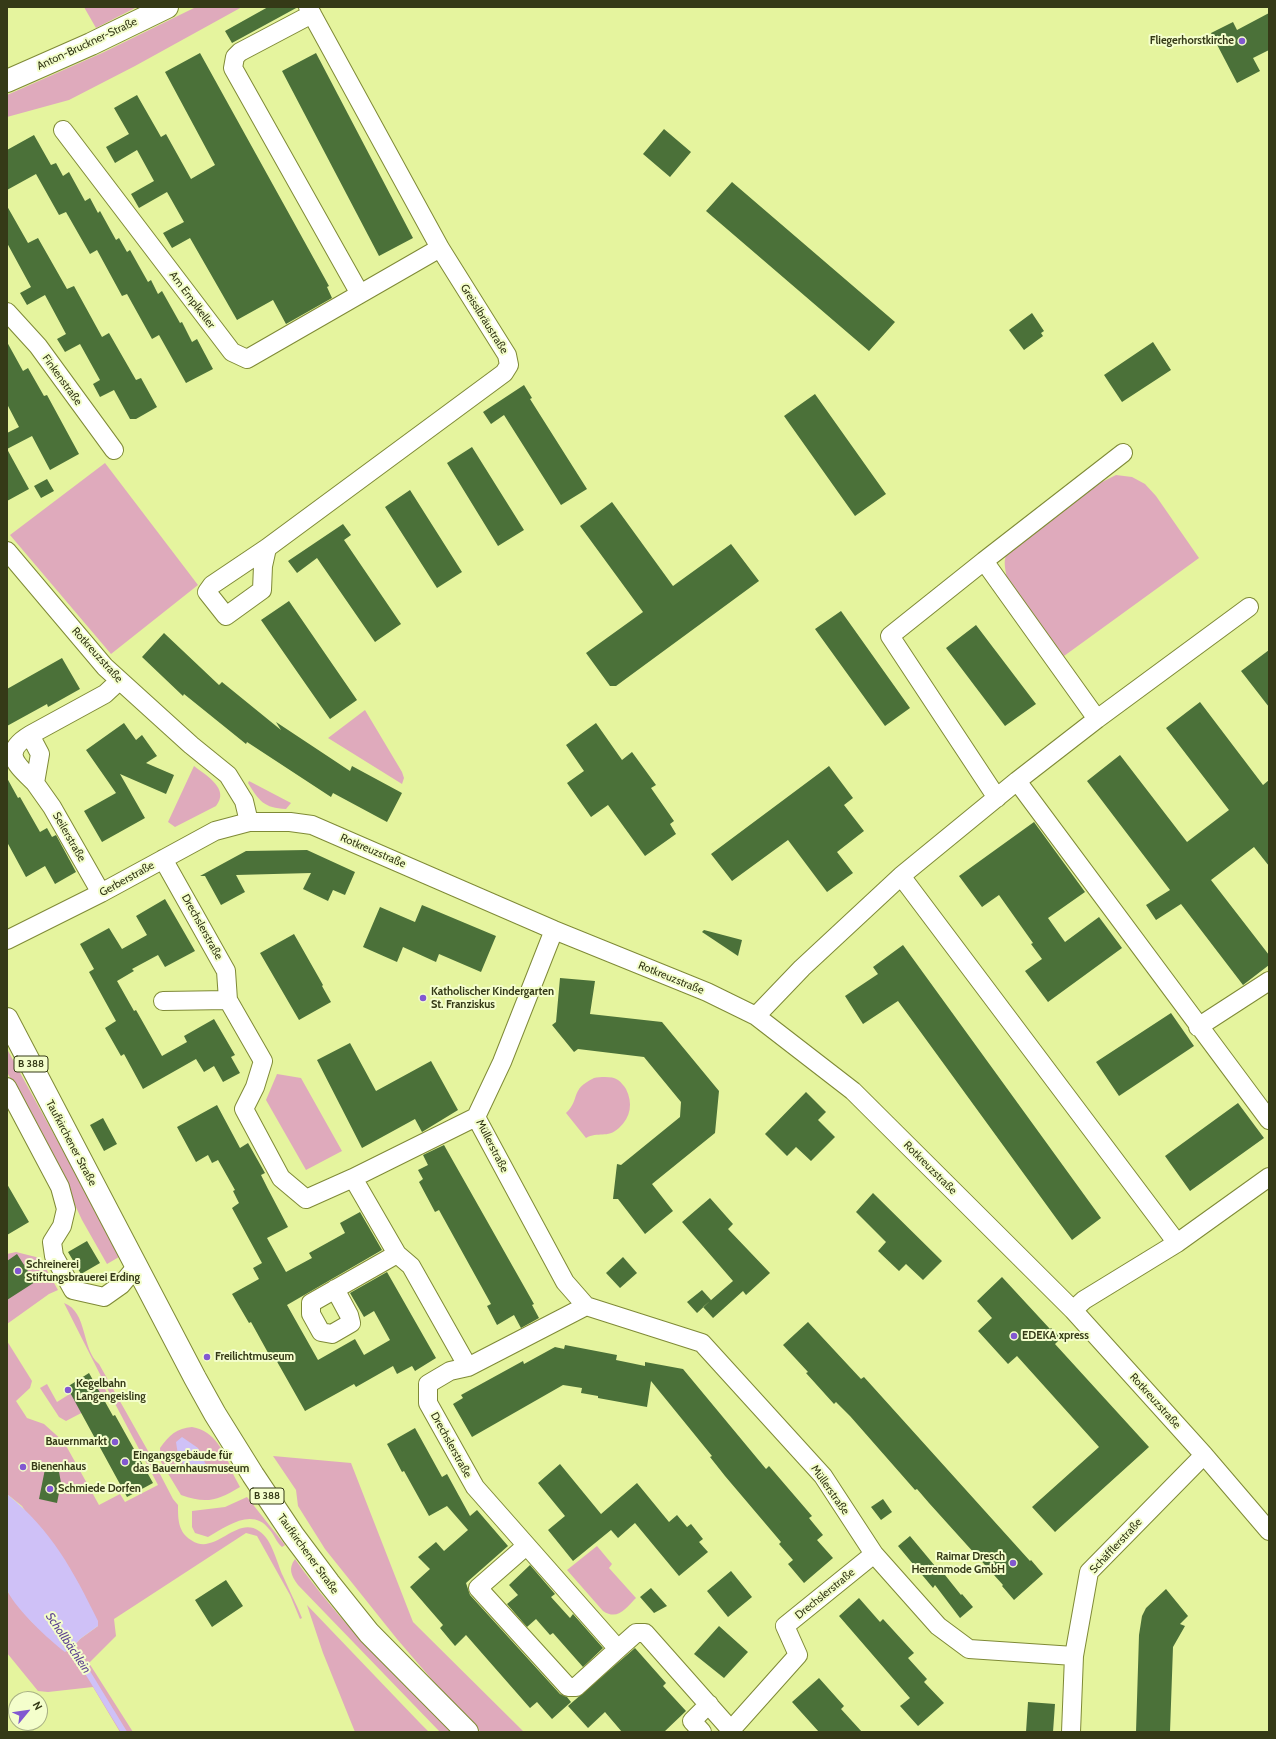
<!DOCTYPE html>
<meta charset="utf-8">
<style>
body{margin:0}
#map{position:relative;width:1276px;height:1739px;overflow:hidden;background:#e5f49e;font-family:Cabin,sans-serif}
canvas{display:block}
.frame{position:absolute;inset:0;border:8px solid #353a17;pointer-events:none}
.north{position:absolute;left:8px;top:1691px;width:40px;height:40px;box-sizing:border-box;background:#f4fecc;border:1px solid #a8b084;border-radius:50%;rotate:61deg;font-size:11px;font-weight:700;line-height:16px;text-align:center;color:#353a17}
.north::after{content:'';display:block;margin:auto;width:14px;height:18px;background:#8258d1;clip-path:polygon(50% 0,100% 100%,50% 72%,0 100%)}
</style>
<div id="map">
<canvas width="1276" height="1739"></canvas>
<div class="frame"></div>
<div class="north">N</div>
</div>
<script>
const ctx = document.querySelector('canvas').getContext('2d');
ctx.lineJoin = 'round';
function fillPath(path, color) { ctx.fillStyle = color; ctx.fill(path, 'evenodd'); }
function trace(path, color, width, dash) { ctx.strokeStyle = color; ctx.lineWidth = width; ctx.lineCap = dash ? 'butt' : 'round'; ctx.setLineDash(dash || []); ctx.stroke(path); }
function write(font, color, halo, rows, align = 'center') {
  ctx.font = font + ' Cabin,sans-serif'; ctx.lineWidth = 4; ctx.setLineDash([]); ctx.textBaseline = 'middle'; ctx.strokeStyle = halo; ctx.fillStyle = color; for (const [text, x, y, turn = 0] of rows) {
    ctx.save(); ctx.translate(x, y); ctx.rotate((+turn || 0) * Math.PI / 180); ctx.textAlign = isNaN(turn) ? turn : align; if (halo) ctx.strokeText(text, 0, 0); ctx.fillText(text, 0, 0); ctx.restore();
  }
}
const green = new Path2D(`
 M 84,7 L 137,7 L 96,28 Z
 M 196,7 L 242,7 L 135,66 L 69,100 L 7,117 L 7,95 L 102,53 Z
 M 105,463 L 198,585 L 111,654 L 10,535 Z
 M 1116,475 L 1132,477 L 1145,484 L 1156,496 L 1199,558 L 1064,656 L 1007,579 C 1004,561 1002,557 1015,543 L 1098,484 Z
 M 365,710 L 402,772 L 404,778 L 402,784 L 328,738 Z
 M 194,766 C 207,776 230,789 216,806 L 175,827 L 168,822 Z
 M 249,781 L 291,803 L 286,809 C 264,808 259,801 248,783 Z
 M 7,1049 L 113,1242 L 119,1257 L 107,1264 L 82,1220 L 58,1169 L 7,1072 Z
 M 277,1074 L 301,1078 L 342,1151 L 306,1170 L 266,1100 Z
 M 594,1078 C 601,1077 612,1076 618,1080 C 621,1082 624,1086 626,1089 C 633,1103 631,1117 619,1128 C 607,1139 598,1131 586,1138 L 566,1113 C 581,1099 569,1090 594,1078 Z
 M 16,1252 L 40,1258 L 58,1290 L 49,1294 L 7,1324 L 7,1254 Z
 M 64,1303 C 88,1312 81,1349 99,1364 L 148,1451 L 173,1499 L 178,1505 C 178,1519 178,1532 191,1540 C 215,1557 236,1515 259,1531 C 272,1539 277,1563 283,1576 C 289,1590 296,1603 302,1618 L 300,1619 L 290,1595 L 257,1536 L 246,1533 L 114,1619 L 116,1636 L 89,1663 L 133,1732 L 120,1732 L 93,1687 L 48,1692 L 38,1691 L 7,1653 L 7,1591 L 32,1622 L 42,1630 L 73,1647 L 80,1639 L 98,1626 L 22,1506 L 7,1494 L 7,1341 L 32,1381 L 30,1388 L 16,1401 L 27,1418 L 44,1424 L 64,1442 L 99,1505 L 120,1494 L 125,1502 L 158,1485 L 112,1398 Z
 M 100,1380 L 110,1398 L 66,1421 L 59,1417 L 40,1388 L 47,1384 L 57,1402 L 87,1383 L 90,1386 Z
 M 192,1427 C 216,1431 223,1452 233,1471 L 233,1474 L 240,1487 C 217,1501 206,1504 181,1495 L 161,1462 L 160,1448 C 169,1435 177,1428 192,1427 Z
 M 273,1456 L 351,1463 L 413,1622 L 524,1732 L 481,1732 L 452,1703 L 397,1639 L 325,1549 L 298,1506 L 296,1490 Z
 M 247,1497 L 285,1545 L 282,1547 C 276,1542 274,1534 269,1529 C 252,1507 226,1527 208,1537 L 195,1533 L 192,1527 L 192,1511 L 225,1507 Z
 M 597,1546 L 612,1564 L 609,1568 L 636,1598 C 626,1608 618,1621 603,1611 L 567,1570 Z
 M 295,1559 C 340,1623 396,1677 451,1732 L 440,1732 L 298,1585 C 291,1575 288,1569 295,1559 Z
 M 307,1605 L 419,1722 L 429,1732 L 355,1732 L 323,1653 Z`);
const water = new Path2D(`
 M 182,1437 L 198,1448 L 206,1465 L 196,1467 L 184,1465 L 178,1455 L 176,1442 Z
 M 7,1494 C 52,1531 73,1570 98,1621 L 98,1626 L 80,1639 L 73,1647 L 65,1652 C 49,1640 17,1610 8,1592 C 4,1586 7,1507 7,1494 Z`);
const stream = new Path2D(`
 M 69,1642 L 124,1732`);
const building = new Path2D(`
 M 268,7 L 298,7 L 232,43 L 225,31 Z
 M 1269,13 L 1269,50 L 1253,58 L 1260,71 L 1237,83 L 1211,33 L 1233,22 L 1237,30 Z
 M 200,53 L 329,286 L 327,287 L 332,298 L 286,324 L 273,300 L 237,320 L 190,238 L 172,248 L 163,233 L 184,222 L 167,192 L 139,208 L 131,194 L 154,181 L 137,150 L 115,163 L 106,147 L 129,134 L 114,108 L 137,95 L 161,137 L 166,134 L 191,179 L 215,165 L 165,72 Z
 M 316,53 L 413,238 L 379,256 L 282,71 Z
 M 664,129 L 691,152 L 670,177 L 643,154 Z
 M 34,135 L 51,165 L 56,163 L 63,176 L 69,172 L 85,201 L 90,198 L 98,213 L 100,211 L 116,240 L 119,238 L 127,252 L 130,250 L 148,282 L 151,280 L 158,294 L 162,291 L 180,323 L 182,322 L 192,342 L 197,339 L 213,369 L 186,383 L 159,335 L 152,339 L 127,294 L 122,296 L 97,250 L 90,254 L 66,212 L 59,215 L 36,174 L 7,190 L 7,150 Z
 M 732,182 L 895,322 L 869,351 L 706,211 Z
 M 7,206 L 28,243 L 38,238 L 67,289 L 74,286 L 102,337 L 109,333 L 136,380 L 141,378 L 157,407 L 136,419 L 130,419 L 114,390 L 100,397 L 93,384 L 100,380 L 80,344 L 65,352 L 57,339 L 66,334 L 45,295 L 27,305 L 20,293 L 31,287 L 7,243 Z
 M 1032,313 L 1044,331 L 1041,333 L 1043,336 L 1024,350 L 1009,330 Z
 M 7,342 L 23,371 L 28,368 L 44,396 L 47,395 L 79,454 L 50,470 L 32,436 L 7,449 L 29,489 L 7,501 L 7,433 L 19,427 L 7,404 Z
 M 1153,342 L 1171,370 L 1122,402 L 1104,375 Z
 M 524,385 L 532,398 L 530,399 L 587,489 L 561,505 L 504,415 L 491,424 L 483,412 Z
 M 815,394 L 886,494 L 855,516 L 784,416 Z
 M 472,447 L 524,530 L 498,546 L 447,463 Z
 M 47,479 L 54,491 L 41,498 L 34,486 Z
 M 410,490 L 462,572 L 437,588 L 385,507 Z
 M 612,502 L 673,586 L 731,544 L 759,581 L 616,686 L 610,686 L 586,653 L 643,612 L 580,526 Z
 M 343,524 L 351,535 L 344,540 L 401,624 L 375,642 L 317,558 L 297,573 L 288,561 Z
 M 289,601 L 357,700 L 330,719 L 261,620 Z
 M 841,611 L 910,708 L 885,726 L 815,629 Z
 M 976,625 L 1036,704 L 1005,726 L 946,648 Z
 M 164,633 L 219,685 L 222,682 L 281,730 L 276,722 L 350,771 L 352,766 L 402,793 L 387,822 L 333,793 L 331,797 L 247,742 L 246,744 L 184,694 L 183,696 L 142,657 Z
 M 1269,650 L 1269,707 L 1241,671 Z
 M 62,658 L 80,689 L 48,707 L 47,704 L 7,726 L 7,689 Z
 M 1200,702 L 1263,785 L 1269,780 L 1269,866 L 1254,847 L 1211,880 L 1269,955 L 1269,965 L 1243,985 L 1181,904 L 1156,920 L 1146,905 L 1170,890 L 1087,781 L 1120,755 L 1187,842 L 1229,810 L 1166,728 Z
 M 124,723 L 136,740 L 142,735 L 157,756 L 146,763 L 174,775 L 166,794 L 120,774 L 145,818 L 102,842 L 84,811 L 116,793 L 86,750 Z
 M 596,723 L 622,760 L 632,752 L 656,785 L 651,788 L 674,821 L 670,824 L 676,834 L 645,856 L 608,805 L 591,817 L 567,783 L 584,771 L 566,745 Z
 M 829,766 L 853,798 L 844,805 L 864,831 L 837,852 L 853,873 L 827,892 L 788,840 L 732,881 L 711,854 Z
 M 7,778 L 18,798 L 20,797 L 40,832 L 47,828 L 52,837 L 56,835 L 76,872 L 55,884 L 45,866 L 26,877 L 7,842 Z
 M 1034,822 L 1085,892 L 1048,918 L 1065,942 L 1099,917 L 1122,948 L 1048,1002 L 1025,971 L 1042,959 L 1031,944 L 1033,943 L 999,895 L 982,907 L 959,876 Z
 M 307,850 L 355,872 L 345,895 L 333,890 L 328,901 L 303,889 L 311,873 L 236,875 L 245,892 L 221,905 L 205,876 L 200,876 L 246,851 Z
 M 165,899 L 195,951 L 165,967 L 158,955 L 132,969 L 134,971 L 117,981 L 134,1011 L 136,1010 L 162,1056 L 187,1042 L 184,1036 L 214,1019 L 235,1055 L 231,1057 L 240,1073 L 223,1082 L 214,1066 L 204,1072 L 196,1059 L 143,1089 L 124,1054 L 121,1056 L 105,1028 L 116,1021 L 89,972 L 94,969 L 80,944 L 109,928 L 122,949 L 147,935 L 136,916 Z
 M 422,905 L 496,936 L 481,972 L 439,954 L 436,962 L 403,947 L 397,962 L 363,947 L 380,907 L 415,922 Z
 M 704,930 L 742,940 L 738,956 L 702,932 Z
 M 294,934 L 323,985 L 322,986 L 331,1002 L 299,1020 L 260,953 Z
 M 903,945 L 1101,1218 L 1072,1240 L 898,1001 L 863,1024 L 845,996 L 878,974 L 873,967 Z
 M 560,978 L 595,981 L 590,1014 L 662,1022 L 719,1091 L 715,1133 L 652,1184 L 673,1211 L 645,1234 L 618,1199 L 613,1199 L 617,1164 L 621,1165 L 680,1117 L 681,1102 L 644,1057 L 578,1049 L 574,1052 L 552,1025 L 556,1022 Z
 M 1171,1013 L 1194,1046 L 1119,1096 L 1096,1062 Z
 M 350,1043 L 376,1091 L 431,1061 L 458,1110 L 422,1132 L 415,1119 L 362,1148 L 317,1060 Z
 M 806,1092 L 826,1112 L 818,1120 L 835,1137 L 811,1161 L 796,1147 L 787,1156 L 765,1134 Z
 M 1238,1103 L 1264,1138 L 1190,1191 L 1165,1156 Z
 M 217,1105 L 240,1148 L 248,1143 L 265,1173 L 261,1175 L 268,1189 L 288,1227 L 267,1238 L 286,1272 L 312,1258 L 309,1253 L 345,1233 L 340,1223 L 360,1212 L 382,1250 L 287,1305 L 318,1360 L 355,1339 L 364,1355 L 390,1340 L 374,1311 L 364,1317 L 350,1293 L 387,1272 L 436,1358 L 415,1371 L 412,1366 L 397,1374 L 393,1366 L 356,1387 L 354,1384 L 305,1411 L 275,1358 L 272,1360 L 251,1322 L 249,1323 L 232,1294 L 259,1279 L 253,1268 L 262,1263 L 232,1208 L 239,1203 L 233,1191 L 235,1190 L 218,1160 L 212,1163 L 208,1155 L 196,1162 L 177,1127 Z
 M 103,1118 L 117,1144 L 104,1151 L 90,1125 Z
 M 444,1145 L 534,1304 L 532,1305 L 539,1318 L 521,1328 L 514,1315 L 497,1325 L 487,1306 L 491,1304 L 439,1210 L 435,1212 L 419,1182 L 423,1179 L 418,1170 L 428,1165 L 423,1155 Z
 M 7,1184 L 29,1222 L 7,1235 Z
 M 873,1193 L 942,1261 L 923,1280 L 906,1264 L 899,1271 L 878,1251 L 886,1242 L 856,1212 Z
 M 710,1198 L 733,1224 L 728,1229 L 770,1273 L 746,1295 L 743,1291 L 713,1318 L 703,1307 L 733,1281 L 682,1222 Z
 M 87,1241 L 100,1263 L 81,1274 L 68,1252 Z
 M 17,1254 L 35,1282 L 7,1300 L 7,1261 Z
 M 623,1257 L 637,1273 L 620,1288 L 606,1273 Z
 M 1002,1277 L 1050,1329 L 1051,1328 L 1061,1338 L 1055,1344 L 1149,1447 L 1055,1532 L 1032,1507 L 1099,1447 L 1017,1356 L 1008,1364 L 978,1331 L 992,1318 L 977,1301 Z
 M 702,1290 L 711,1300 L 697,1313 L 687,1302 Z
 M 808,1322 L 861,1379 L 864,1377 L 1030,1561 L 1031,1560 L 1043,1574 L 1014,1600 L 1002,1586 L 1003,1585 L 929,1503 L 917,1489 L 915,1490 L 850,1416 L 836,1402 L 834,1404 L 806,1373 L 808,1372 L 783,1345 Z
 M 565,1345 L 617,1355 L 616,1360 L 645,1366 L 645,1362 L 683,1369 L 766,1469 L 769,1466 L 812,1516 L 809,1518 L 823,1535 L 817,1540 L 833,1558 L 804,1583 L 788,1564 L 793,1560 L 779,1544 L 781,1542 L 725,1476 L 710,1457 L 712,1456 L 651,1381 L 647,1407 L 598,1398 L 598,1396 L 581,1393 L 582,1388 L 563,1385 L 472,1437 L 453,1404 L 463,1398 L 461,1395 L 523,1361 L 524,1364 L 555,1347 L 564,1349 Z
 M 89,1373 L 113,1416 L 115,1415 L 153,1483 L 127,1497 L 67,1387 Z
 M 415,1428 L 442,1477 L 447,1474 L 470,1516 L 477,1510 L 508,1546 L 466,1583 L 470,1595 L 560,1694 L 567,1697 L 571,1702 L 552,1719 L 537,1702 L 530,1708 L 466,1635 L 455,1646 L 440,1628 L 443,1625 L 410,1587 L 430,1569 L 418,1557 L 436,1542 L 444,1551 L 468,1530 L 447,1506 L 429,1516 L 404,1471 L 402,1472 L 387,1444 Z
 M 46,1464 L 58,1466 L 61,1483 L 57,1503 L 39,1499 Z
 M 560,1464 L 601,1514 L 637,1483 L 669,1522 L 677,1515 L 687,1527 L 691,1524 L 703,1539 L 699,1542 L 708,1552 L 679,1576 L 635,1523 L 618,1538 L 611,1530 L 573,1561 L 548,1530 L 565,1516 L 538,1483 Z
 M 883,1499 L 892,1512 L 881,1520 L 871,1507 Z
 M 910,1536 L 935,1566 L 937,1565 L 961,1595 L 962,1594 L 973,1607 L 960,1618 L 935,1585 L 933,1588 L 898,1546 Z
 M 530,1565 L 555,1594 L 551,1597 L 570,1618 L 573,1614 L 603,1648 L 583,1667 L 553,1633 L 550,1635 L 536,1619 L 527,1627 L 507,1604 L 518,1595 L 509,1585 Z
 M 731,1571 L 752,1597 L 728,1617 L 707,1591 Z
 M 226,1580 L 243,1606 L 212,1627 L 195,1600 Z
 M 651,1588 L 667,1606 L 654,1613 L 640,1597 Z
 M 1166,1589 L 1188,1616 L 1180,1624 L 1185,1626 L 1173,1647 L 1170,1732 L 1136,1732 L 1139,1635 L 1142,1616 L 1146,1608 Z
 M 859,1598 L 880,1622 L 883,1619 L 914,1653 L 908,1658 L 927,1679 L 924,1682 L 944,1703 L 918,1726 L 900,1706 L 910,1698 L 839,1616 Z
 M 719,1626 L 748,1652 L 724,1678 L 694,1654 Z
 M 635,1648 L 666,1683 L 663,1686 L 686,1711 L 664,1732 L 622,1732 L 605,1712 L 588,1728 L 568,1706 Z
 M 819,1678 L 844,1706 L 841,1709 L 862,1732 L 819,1732 L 792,1702 Z
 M 1028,1702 L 1055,1704 L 1053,1732 L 1026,1732 Z`);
const street = new Path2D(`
 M 312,14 L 240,52 L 235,57 L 233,68 L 360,294
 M 63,130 L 232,352 L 247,359 L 440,248
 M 7,312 L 38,346 L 114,450
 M 267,548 L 263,566 L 262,590 L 226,616 L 207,592 L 212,585 L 267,548 L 504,373 L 509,365 L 507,355 L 440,248 L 308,7
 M 7,551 L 105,667 L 191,745 L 228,775 L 244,801 L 249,822
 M 984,561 L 890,636 L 997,798
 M 1249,607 L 1097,719 L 1017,781 L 1269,1120
 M 1097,719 L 984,561 L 1123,453
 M 30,735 L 40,754 L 35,783 C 17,765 0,753 30,735 L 105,694 L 119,681
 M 35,783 L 52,807 L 101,893
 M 163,859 L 226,971 L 228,1000 L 263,1061 L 255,1087 L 244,1109 L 281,1178 L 306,1199 L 353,1178 L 397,1254 L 411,1266 L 468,1367 L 450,1371 L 428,1384 L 428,1403 L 475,1487 L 618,1649 L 636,1633 L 645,1633 L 731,1730 L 798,1655 L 785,1626 L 874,1554
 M 901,876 L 1177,1243
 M 7,940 L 101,893 L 215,831 L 249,822 L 290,822 L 312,825 L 554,930 L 707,992 L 756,1016 L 853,1091 L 1073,1310 L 1204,1455 L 1269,1531
 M 163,1001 L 228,1000
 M 756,1016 L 802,968 L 901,876 L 1017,781
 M 1198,1027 L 1269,981
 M 7,1087 L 60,1187 L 66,1209 L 62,1226 L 52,1242 L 54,1256 L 73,1290 L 104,1297 L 121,1285 L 136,1267
 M 476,1117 L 565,1282 L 586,1306 L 702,1343 L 823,1476 L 874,1554 L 938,1626 L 969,1649 L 1074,1656
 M 476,1117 L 502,1062 L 554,930
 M 353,1178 L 476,1117
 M 335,1289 L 349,1315 L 351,1323 L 332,1334 L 321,1332 L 311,1314 L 311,1303 L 397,1254
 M 1073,1310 L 1084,1300 L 1177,1243 L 1269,1177
 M 468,1367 L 586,1306
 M 526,1546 L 478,1588 L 568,1687 L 576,1687 L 618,1649
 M 702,1732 L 692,1721 L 709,1704
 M 1071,1732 L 1074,1656 L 1089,1572 L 1204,1455`);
const secondary = new Path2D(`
 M 7,81 L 91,44 L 167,7`);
const primary = new Path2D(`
 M 7,1019 L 195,1378 L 215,1414 L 253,1475 L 293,1535 L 329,1583 L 369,1633 L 467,1732`);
const markers = [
 [1242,41,4,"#8258d1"],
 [423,998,4,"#8258d1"],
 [18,1271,4,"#8258d1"],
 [1014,1336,4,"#8258d1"],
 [207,1357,4,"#8258d1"],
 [68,1390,4,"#8258d1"],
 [115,1442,4,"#8258d1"],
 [125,1462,4,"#8258d1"],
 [23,1467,4,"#8258d1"],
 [50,1489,4,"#8258d1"],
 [1013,1563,4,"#8258d1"]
];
const shields = [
 [31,1064,34],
 [267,1496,34]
];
const shieldNames = [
 ["B 388",31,1064],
 ["B 388",267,1496]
];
const poiNames = [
 ["Fliegerhorstkirche",1234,41,"right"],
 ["Katholischer Kindergarten",431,992],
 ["St. Franziskus",431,1005],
 ["Schreinerei",26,1265],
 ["Stiftungsbrauerei Erding",26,1278],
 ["EDEKA xpress",1022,1336],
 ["Freilichtmuseum",215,1357],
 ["Kegelbahn",76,1384],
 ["Langengeisling",76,1397],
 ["Bauernmarkt",107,1442,"right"],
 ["Eingangsgebäude für",133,1456],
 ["das Bauernhausmuseum",133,1469],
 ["Bienenhaus",31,1467],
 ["Schmiede Dorfen",58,1489],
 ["Raimar Dresch",1005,1557,"right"],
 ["Herrenmode GmbH",1005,1570,"right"]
];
const streetNames = [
 ["Anton-Bruckner-Straße",87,44,-25],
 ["Am Emplkeller",192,300,53],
 ["Greisslbräustraße",484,319,58],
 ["Finkenstraße",62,380,54],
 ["Rotkreuzstraße",97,655,48],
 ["Seilerstraße",69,837,60],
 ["Rotkreuzstraße",373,851,23],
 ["Gerberstraße",127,879,-29],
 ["Drechslerstraße",202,927,61],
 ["Rotkreuzstraße",671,978,22],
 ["Taufkirchener Straße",71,1143,62],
 ["Müllerstraße",492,1146,63],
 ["Rotkreuzstraße",930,1168,45],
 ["Rotkreuzstraße",1155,1401,48],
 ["Drechslerstraße",451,1445,61],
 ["Müllerstraße",830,1490,55],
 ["Schäfflerstraße",1116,1546,-47],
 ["Taufkirchener Straße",308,1554,54],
 ["Drechslerstraße",825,1594,-39]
];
const waterNames = [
 ["Schollbächlein",68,1643,56]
];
fillPath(green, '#dfaabc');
fillPath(water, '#cfc1f7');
trace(stream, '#cfc1f7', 5.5);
fillPath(building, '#4b7139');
trace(street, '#7f8a36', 20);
trace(secondary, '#7f8a36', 24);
trace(primary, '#7f8a36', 24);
trace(street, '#fff', 18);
trace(secondary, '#fff', 22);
trace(primary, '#fff', 22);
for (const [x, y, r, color] of markers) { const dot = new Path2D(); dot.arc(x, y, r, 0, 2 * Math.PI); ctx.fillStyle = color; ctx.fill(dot); trace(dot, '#f4fecc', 1.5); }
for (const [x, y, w] of shields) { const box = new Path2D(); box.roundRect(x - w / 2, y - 8, w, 16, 3); ctx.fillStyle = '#f4fecc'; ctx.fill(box); trace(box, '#353a17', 1); }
write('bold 10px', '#353a17', null, shieldNames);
write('bold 11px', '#353a17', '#f4fecc', poiNames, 'left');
write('11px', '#353a17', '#f4fecc', streetNames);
write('italic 12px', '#5d4391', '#f4fecc', waterNames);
</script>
